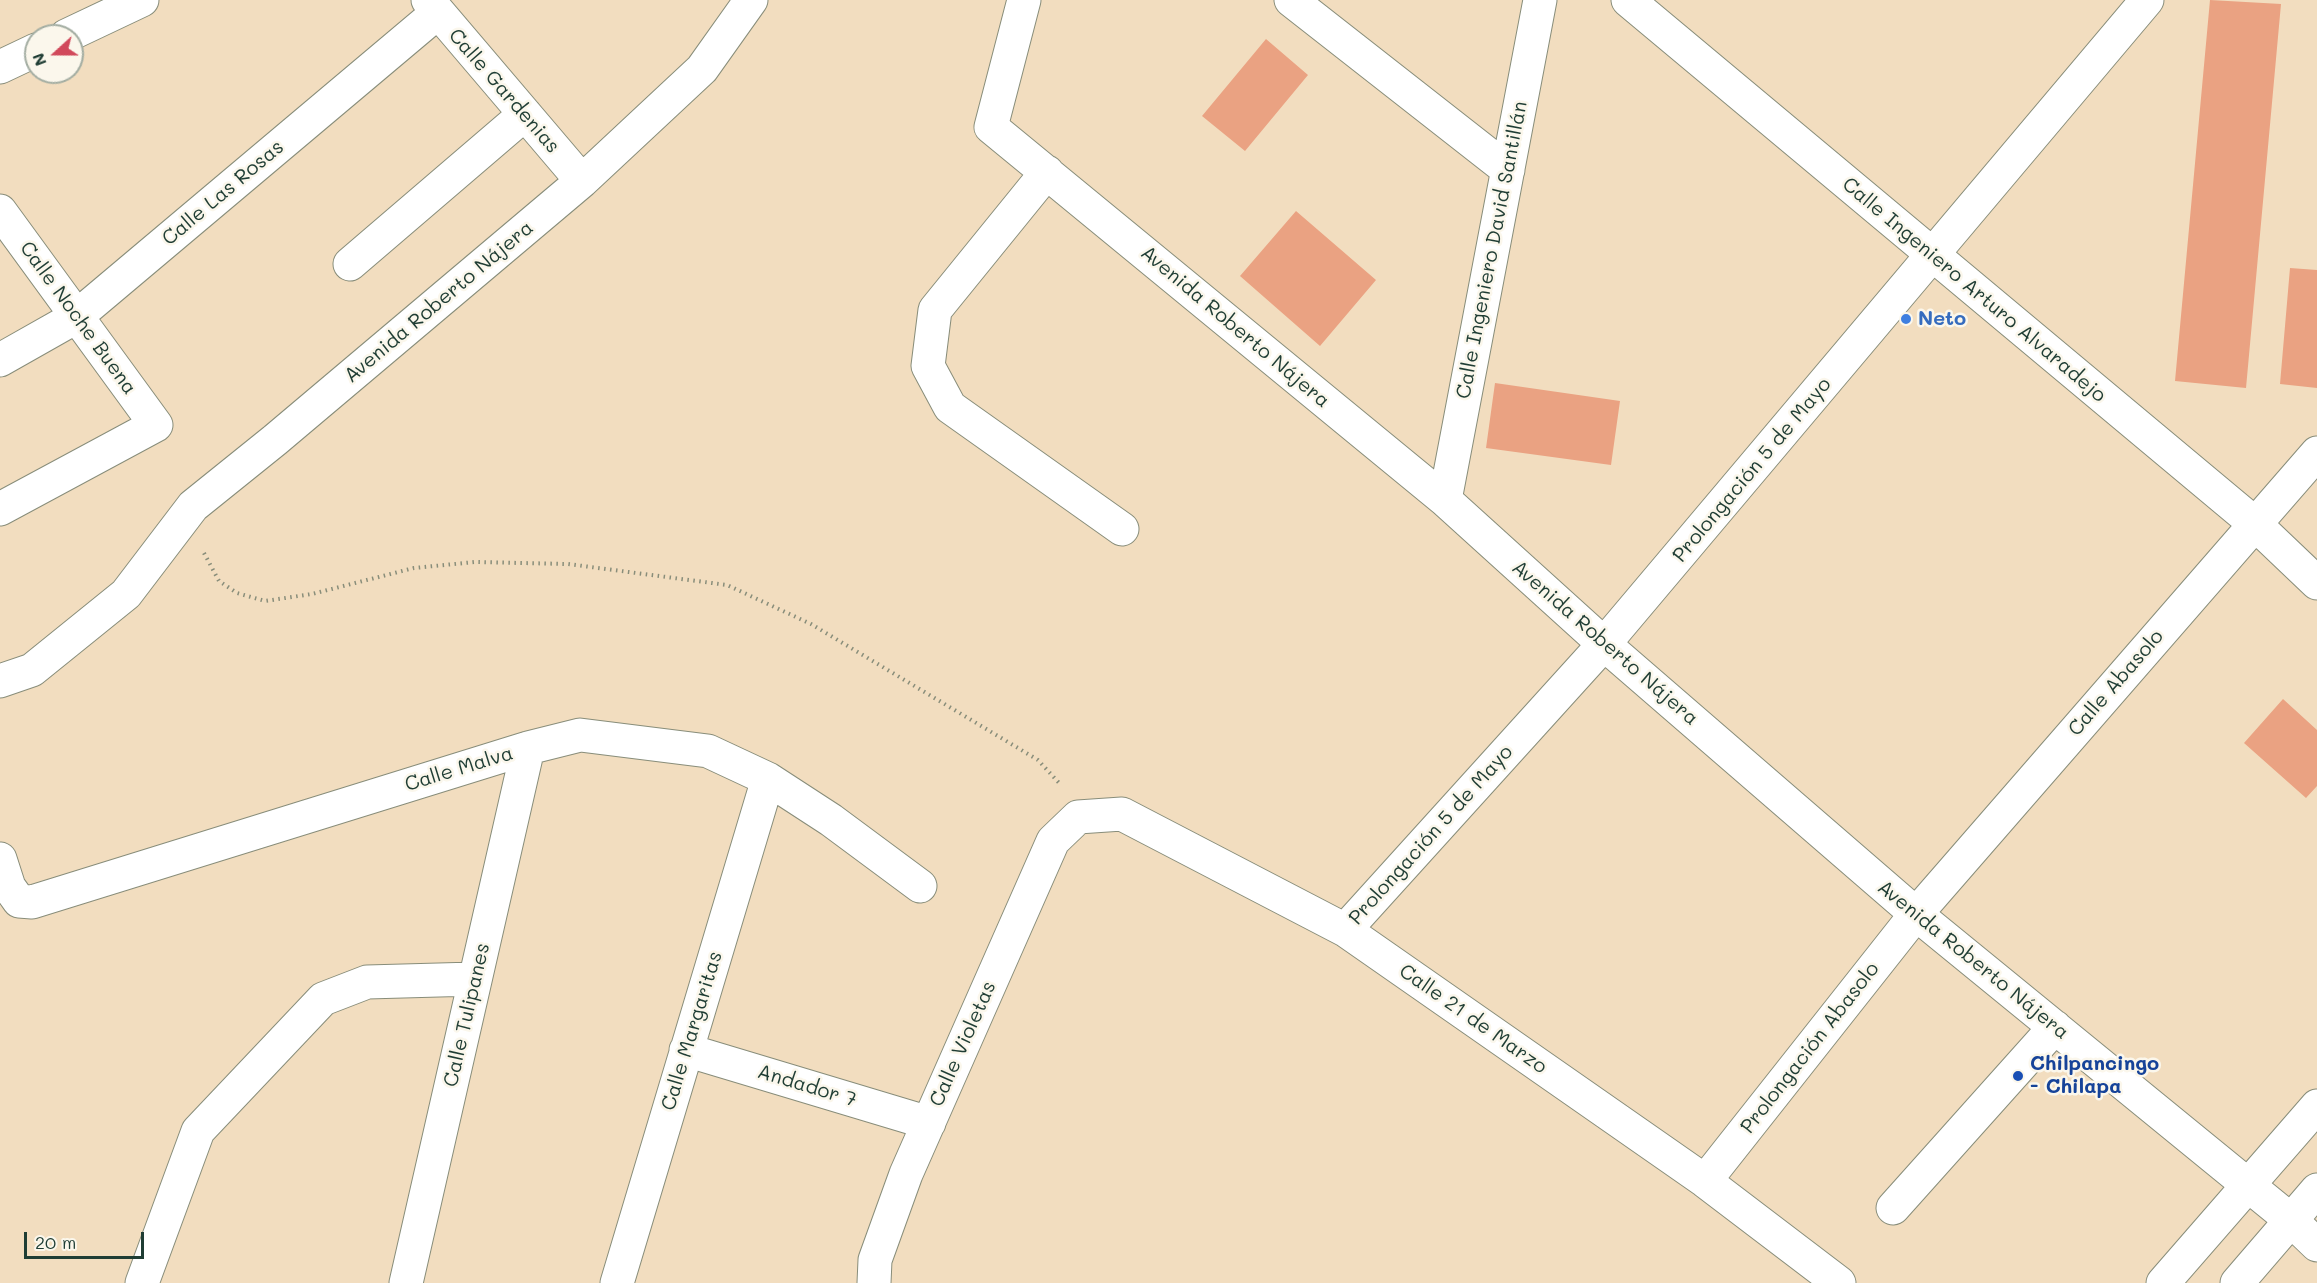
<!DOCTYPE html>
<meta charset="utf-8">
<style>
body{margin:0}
#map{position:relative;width:2317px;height:1283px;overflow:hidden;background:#f2ddbf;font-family:Mali,sans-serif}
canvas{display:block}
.north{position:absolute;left:24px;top:24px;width:60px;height:60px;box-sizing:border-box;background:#fbf7ec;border:2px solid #a3ada2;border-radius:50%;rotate:249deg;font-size:16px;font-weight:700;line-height:24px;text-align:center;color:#1f3d34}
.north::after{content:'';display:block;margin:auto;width:21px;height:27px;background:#d1495b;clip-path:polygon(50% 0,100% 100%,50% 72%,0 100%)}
.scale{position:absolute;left:24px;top:1232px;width:120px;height:27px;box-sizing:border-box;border:3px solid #1f3d34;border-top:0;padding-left:8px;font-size:18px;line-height:21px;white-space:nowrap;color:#1f3d34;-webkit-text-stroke:4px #fbf7ec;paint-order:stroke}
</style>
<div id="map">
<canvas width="2317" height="1283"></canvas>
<div class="north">N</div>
<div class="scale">20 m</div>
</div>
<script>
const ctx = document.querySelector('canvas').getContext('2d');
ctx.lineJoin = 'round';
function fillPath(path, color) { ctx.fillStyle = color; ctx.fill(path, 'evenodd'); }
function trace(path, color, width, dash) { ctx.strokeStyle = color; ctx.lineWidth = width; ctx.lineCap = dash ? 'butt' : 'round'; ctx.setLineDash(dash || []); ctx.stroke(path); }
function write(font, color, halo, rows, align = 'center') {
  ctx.font = font + ' Mali,sans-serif'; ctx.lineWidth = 5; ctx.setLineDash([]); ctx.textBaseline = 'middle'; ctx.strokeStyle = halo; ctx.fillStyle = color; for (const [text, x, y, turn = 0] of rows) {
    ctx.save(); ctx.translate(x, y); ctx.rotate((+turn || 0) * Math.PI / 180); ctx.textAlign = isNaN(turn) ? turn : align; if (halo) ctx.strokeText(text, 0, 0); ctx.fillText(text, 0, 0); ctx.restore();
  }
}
const building = new Path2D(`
 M 2210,0 L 2281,4 L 2246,388 L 2175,381 Z
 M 1266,39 L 1308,75 L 1245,151 L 1202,116 Z
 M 1296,211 L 1376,280 L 1320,346 L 1240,276 Z
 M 2290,268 L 2317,270 L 2317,388 L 2280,384 Z
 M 1495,383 L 1620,401 L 1611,465 L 1486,448 Z
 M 2283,699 L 2317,730 L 2317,786 L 2306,798 L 2244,743 Z`);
const path = new Path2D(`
 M 204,553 L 219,581 L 237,593 L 265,601 L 312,594 L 414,568 L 475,562 L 568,564 L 727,585 L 811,624 L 1038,760 L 1061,785`);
const minor = new Path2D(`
 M 428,0 L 582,181
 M 1024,0 L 991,127 L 1445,500 L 1604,644 L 1916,914 L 2292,1221 L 2317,1245
 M 1291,0 L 1508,170
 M 1628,0 L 2254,523 L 2317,583
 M 66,36 L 142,0
 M 0,67 L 36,50
 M 1047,172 L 935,310 L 928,366 L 950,407 L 1122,529
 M 0,211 L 156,425 L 0,509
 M 350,264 L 525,114
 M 0,360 L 76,317 L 437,13
 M 1445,500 L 1540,0
 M 0,681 L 32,670 L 126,594 L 193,506 L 275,440 L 582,181 L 702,69 L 751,0
 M 0,859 L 9,887 L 19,901 L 32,902 L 528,748 L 580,735 L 708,751 L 768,779 L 831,820 L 920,886
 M 1345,930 L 1604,644 L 2147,0
 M 686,1050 L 929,1123
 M 1705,1181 L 1916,914 L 2317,453
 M 1893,1208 L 2055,1027
 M 142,1283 L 198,1131 L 323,999 L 367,982 L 475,979
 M 406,1283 L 528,748
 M 617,1283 L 768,779
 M 874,1283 L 875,1260 L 906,1174 L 1053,841 L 1078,817 L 1122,814 L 1345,930 L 1705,1181 L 1839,1283
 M 2163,1283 L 2317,1106`);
const major = new Path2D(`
 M 2237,1283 L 2317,1190`);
const markers = [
 [1906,319,6,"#3f7fe0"],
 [2018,1076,6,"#1a4fb4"]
];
const streetNames = [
 ["Calle Gardenias",504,91,49],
 ["Calle Las Rosas",223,193,-40],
 ["Calle Ingeniero David Santillán",1492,250,-79],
 ["Calle Ingeniero Arturo Alvaradejo",1974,290,40],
 ["Avenida Roberto Nájera",439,302,-40],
 ["Calle Noche Buena",78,318,54],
 ["Avenida Roberto Nájera",1235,327,40],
 ["Prolongación 5 de Mayo",1752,470,-50],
 ["Avenida Roberto Nájera",1605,643,41],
 ["Calle Abasolo",2116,683,-49],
 ["Calle Malva",459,769,-17],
 ["Prolongación 5 de Mayo",1431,835,-48],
 ["Avenida Roberto Nájera",1973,960,39],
 ["Calle Tulipanes",467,1015,-77],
 ["Calle 21 de Marzo",1473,1019,35],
 ["Calle Margaritas",692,1031,-73],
 ["Calle Violetas",963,1044,-66],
 ["Prolongación Abasolo",1810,1048,-52],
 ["Andador 7",807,1086,17]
];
const shopNames = [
 ["Neto",1918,319]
];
const transitNames = [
 ["Chilpancingo",2030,1064],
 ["- Chilapa",2030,1087]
];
fillPath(building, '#eaa282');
trace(minor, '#888d7a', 35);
trace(major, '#888d7a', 35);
trace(path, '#888d7a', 4, [1.5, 4.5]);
trace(minor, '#fff', 33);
trace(major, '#fff', 33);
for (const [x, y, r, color] of markers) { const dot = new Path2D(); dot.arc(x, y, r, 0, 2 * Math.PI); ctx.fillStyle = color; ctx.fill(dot); trace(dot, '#fbf7ec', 2); }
write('20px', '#1f3d34', '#fbf7ec', streetNames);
write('bold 20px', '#366cbe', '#fbf7ec', shopNames, 'left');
write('bold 20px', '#164399', '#fbf7ec', transitNames, 'left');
</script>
